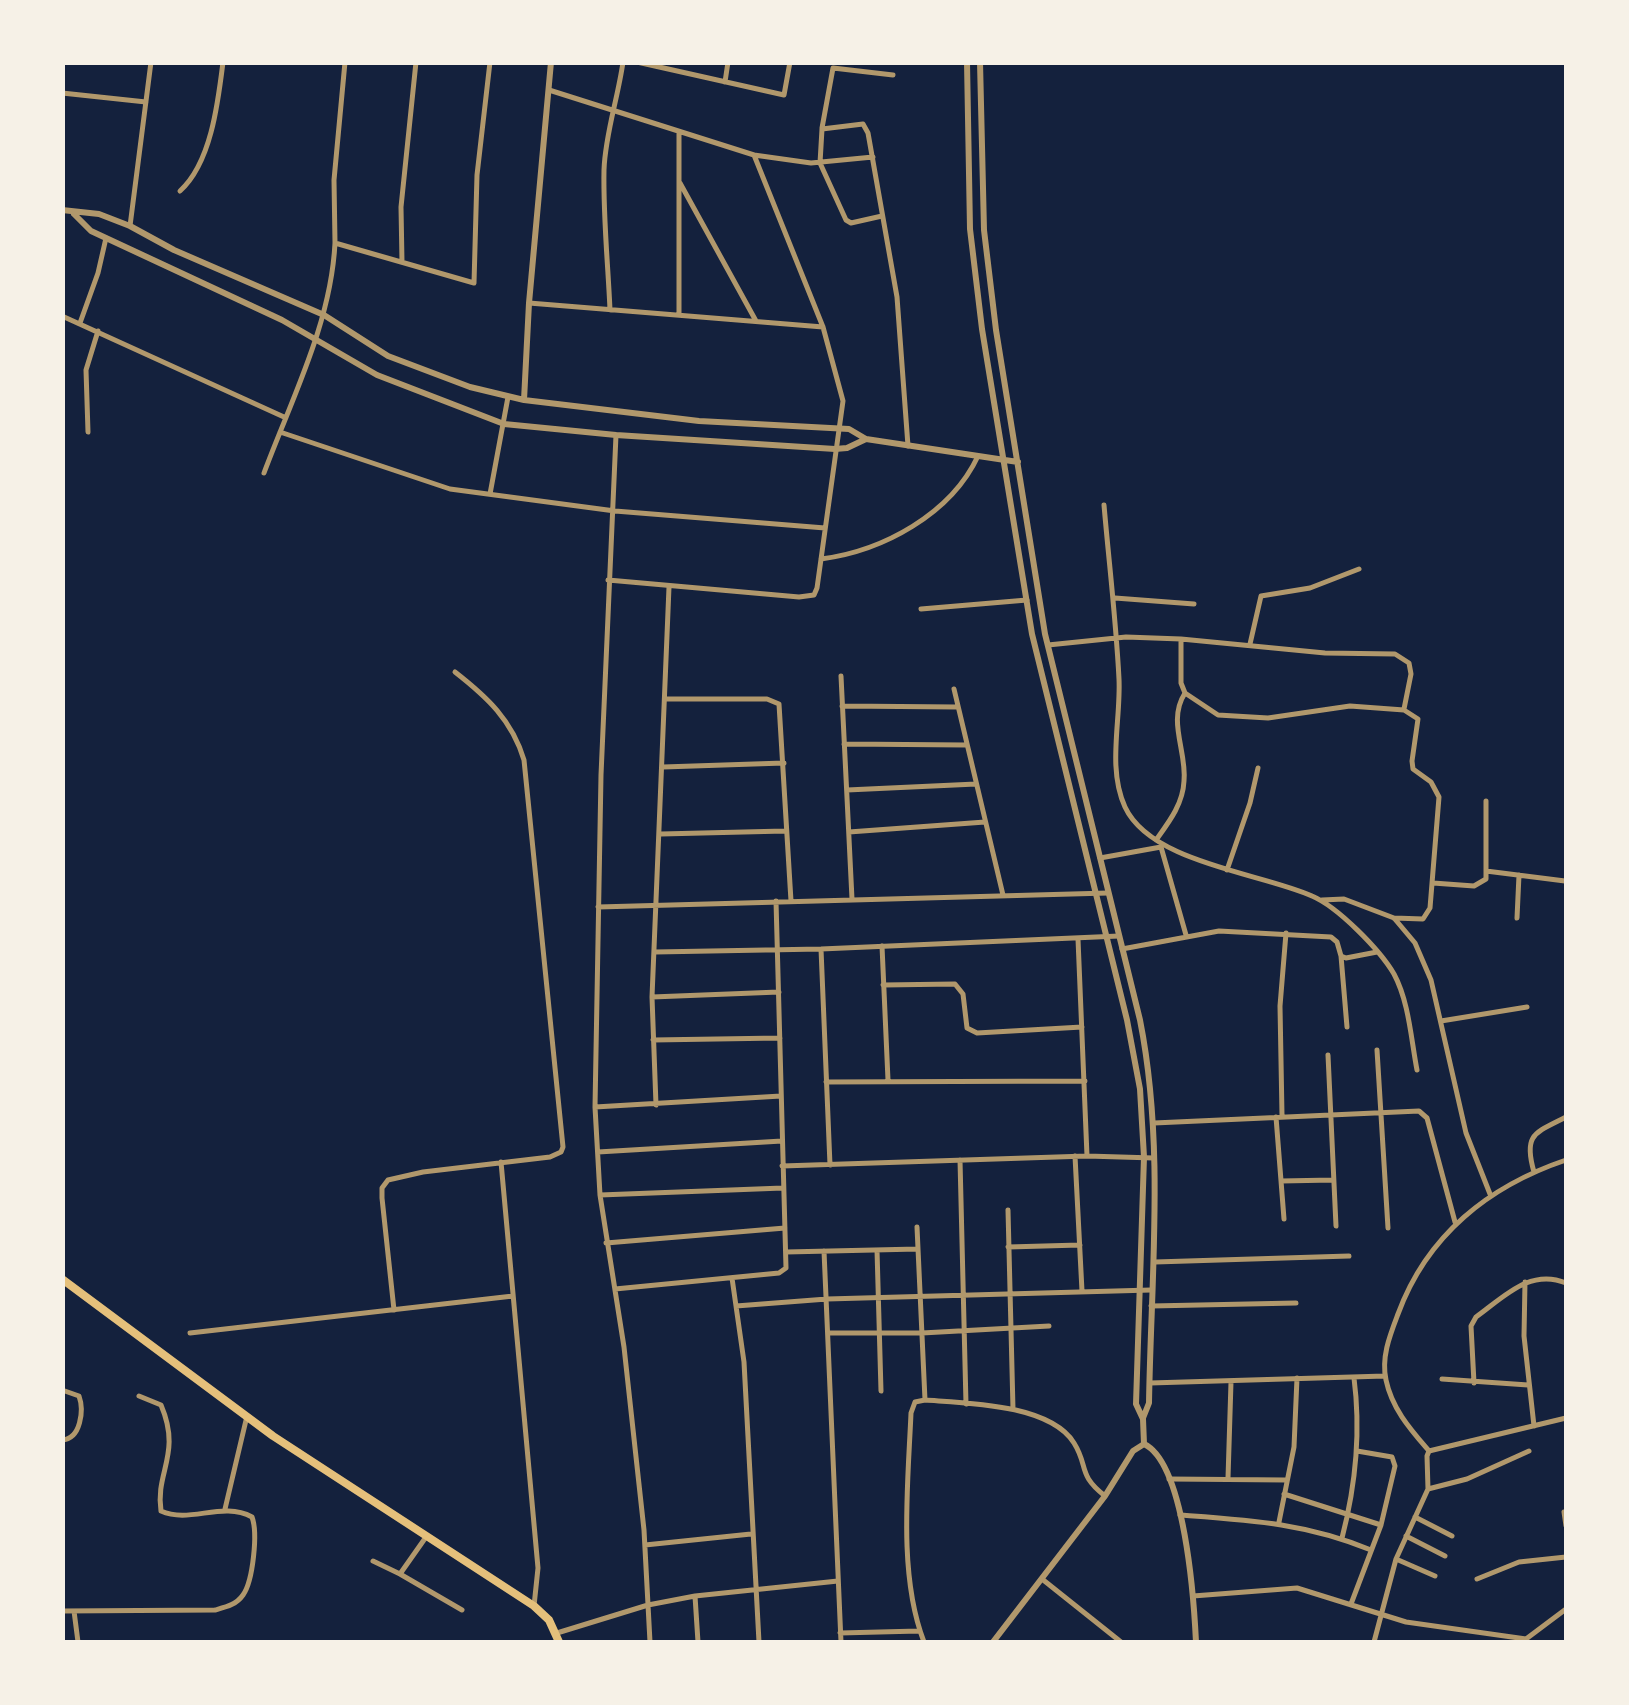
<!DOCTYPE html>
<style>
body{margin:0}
#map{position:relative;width:1629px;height:1705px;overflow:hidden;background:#14213d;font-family:"Fira Sans",sans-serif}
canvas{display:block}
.frame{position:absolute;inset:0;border:65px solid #f6f1e7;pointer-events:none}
</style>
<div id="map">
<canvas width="1629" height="1705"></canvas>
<div class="frame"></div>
</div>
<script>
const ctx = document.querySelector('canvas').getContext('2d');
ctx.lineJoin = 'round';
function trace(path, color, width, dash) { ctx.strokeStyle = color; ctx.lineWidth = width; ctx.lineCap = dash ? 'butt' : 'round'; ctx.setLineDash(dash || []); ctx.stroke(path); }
const minor = new Path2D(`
 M 637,62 L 784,95 L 790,62
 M 725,82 L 728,62
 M 549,90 L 754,155 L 823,327 L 843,401 L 817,588 L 814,595 L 799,597 L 608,580
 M 62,93 L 146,102
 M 822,128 L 833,68 L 893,75
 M 754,155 L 811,163 L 873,157
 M 680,183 L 756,321
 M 180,191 C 211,163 218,103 223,62
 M 882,216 L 851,223 L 846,220 L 820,163 L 822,129 L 863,124 L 868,133 L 897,297 L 908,446
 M 130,226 L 151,62
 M 335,243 L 334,180 L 345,62
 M 402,262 L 401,207 L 416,62
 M 529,303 L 823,327
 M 610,310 C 608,264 603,216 604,170 C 605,135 618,98 623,62
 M 679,315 L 679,134
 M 62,316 L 284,417
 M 80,323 L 98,273 L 106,238
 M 88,432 L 86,370 L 98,331
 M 280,432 L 450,489 L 615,511 L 825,528
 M 616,435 L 601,775 L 595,1107 L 600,1195 L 624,1347 L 644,1530 L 650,1642
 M 264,473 C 292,398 331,323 335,243 L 474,283 L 477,175 L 490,62
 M 490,494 L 508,397
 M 1104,505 C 1109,563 1116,620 1119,679 C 1121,720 1107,768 1125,807 C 1151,863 1261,873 1312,896 C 1338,907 1380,950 1394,974 C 1409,1002 1411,1039 1417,1070
 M 821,559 C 883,551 951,514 978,456
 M 1115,598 L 1194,604
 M 921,609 L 1027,600
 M 1181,639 L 1181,683 L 1185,693 L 1218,715 L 1268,718 L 1350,706 L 1404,710 L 1418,719 L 1412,761 L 1413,769 L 1431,782 L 1439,797 L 1430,908 L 1423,919 L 1394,918
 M 1250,644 L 1261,596 L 1310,588 L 1359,569
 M 1048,645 L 1126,637 L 1181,639 L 1325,653 L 1395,654 L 1409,663 L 1411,674 L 1404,709
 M 841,676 L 852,899
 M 954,689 L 1003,895
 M 666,699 L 767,699 L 779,704 L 791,901
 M 842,706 L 957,707
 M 844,744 L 966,745
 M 663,767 L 784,763
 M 847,790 L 976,784
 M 849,832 L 985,822
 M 661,834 L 785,831
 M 1156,840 C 1169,822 1183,804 1184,781 C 1187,751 1167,721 1185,693
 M 1161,847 L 1186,935
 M 1100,858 L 1161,847
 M 1227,870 L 1250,803 L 1258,768
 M 1486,871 L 1565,881
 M 1433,883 L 1474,886 L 1486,879 L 1486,801
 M 1322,900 L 1344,899 L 1394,918 L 1415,943 L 1431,980 L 1466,1133 L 1490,1194
 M 598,907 L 1108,893
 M 1517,918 L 1519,875
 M 1078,939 L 1087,1156
 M 882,946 L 888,1080
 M 821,949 L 830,1165
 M 1122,949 L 1219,931 L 1331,937 L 1337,942 L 1341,956 L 1346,958 L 1377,952
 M 655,952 L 821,949 L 1119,936
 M 1341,956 L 1347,1027
 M 883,985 L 955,984 L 963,994 L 967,1028 L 977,1033 L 1082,1027
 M 652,997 L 779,992
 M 1441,1021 L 1527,1007
 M 653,1040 L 780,1038
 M 1377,1050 L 1388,1228
 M 1328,1055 L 1336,1226
 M 826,1082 L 1085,1081
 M 656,1105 L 652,997 L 669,587
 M 595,1107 L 781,1096
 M 1282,1115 L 1280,1006 L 1286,933
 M 1276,1117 L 1284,1219
 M 1154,1123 L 1419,1111 L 1427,1118 L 1455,1222
 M 598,1152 L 782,1141
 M 1075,1156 L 1082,1291
 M 960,1160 L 966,1404
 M 501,1162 L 538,1568 L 534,1606
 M 782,1166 L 1087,1156 L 1154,1158
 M 1534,1172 C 1523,1134 1535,1133 1566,1117
 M 1281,1181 L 1333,1180
 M 600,1195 L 783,1188
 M 1008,1210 L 1013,1409
 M 917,1227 L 925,1400
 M 606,1243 L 785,1228
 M 1008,1247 L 1080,1245
 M 877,1250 L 881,1391
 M 824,1251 L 841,1642
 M 786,1252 L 918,1249
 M 1155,1262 L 1349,1256
 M 732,1278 L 744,1362 L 759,1642
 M 1525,1282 L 1524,1336 L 1534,1426
 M 615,1289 L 779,1273 L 786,1268 L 776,901
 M 736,1306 L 827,1299 L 1151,1290
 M 1151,1306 L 1296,1303
 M 394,1310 L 382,1198 L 382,1188 L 388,1180 L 423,1172 L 550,1157 L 561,1152 L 563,1147 L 524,760 C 512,720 487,697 455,672
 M 190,1333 L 513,1296
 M 828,1333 L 922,1333 L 1049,1326
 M 1442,1379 L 1528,1385
 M 1150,1383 L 1385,1376
 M 1474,1383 L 1471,1326 L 1476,1317 C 1504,1297 1530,1268 1566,1283
 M 62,1390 L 79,1396 C 84,1410 81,1439 62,1440
 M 1429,1451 C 1411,1430 1392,1409 1386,1380 C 1381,1357 1390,1335 1398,1314 C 1427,1235 1489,1186 1566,1160
 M 1228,1478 L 1231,1382
 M 1169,1479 L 1286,1480
 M 1428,1489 L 1467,1479 L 1529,1451
 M 1284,1494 L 1381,1525
 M 225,1509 L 247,1416
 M 1564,1512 L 1566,1526
 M 1180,1515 C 1249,1520 1306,1523 1371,1550
 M 1415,1517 L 1452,1536
 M 1279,1522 L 1294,1447 L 1297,1378
 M 1406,1536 L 1445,1556
 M 426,1537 L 400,1574 L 462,1610
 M 1342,1538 C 1356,1484 1361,1432 1354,1378
 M 645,1545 L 751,1534
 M 1396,1559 L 1435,1576
 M 373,1561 L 400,1574
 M 1042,1579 L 1121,1642
 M 1477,1579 L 1519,1562 L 1566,1557
 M 695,1596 L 698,1642
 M 1193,1596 L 1297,1588 L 1406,1622 L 1526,1639 L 1566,1609
 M 1351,1604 L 1381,1525 L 1395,1466 L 1392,1457 L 1357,1451
 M 62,1611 L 215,1610 C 226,1607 236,1605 243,1595 C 253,1581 258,1533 252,1517 C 222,1501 190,1524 161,1511 C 155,1472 182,1454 161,1405 L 139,1396
 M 74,1611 L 78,1642
 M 557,1633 L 648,1605 L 695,1596 L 838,1581
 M 840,1633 L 919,1631
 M 924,1642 C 898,1575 908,1484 911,1413 L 915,1402 L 925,1400 C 966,1403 1050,1404 1074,1443 C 1089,1467 1077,1474 1105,1496
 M 1374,1642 L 1396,1559 L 1428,1489 L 1427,1456 L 1429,1451 L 1566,1418`);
const tertiary = new Path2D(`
 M 967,62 L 970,229 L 982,329 L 1032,634 L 1127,1020 L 1140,1089 L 1144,1157 L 1136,1404 L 1143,1419 L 1144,1444
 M 980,62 L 984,230 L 996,330 L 1045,634 L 1140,1020 C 1165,1146 1151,1276 1149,1403 L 1143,1418
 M 62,210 L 99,214 L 130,226 L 174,250 L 324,315 L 388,356 L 470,387 L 524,400 L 699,421 L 849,429 L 866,439 L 1018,462
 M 74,214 L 91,231 L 282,320 L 377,375 L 504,424 L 616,435 L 835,449 L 847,448 L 866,439
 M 524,400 L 529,303 L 551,62
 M 993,1642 L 1105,1496 L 1133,1451 L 1144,1444 C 1185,1463 1194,1601 1196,1642`);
const secondary = new Path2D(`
 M 62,1279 L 273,1436 L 534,1606 L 549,1620 L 559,1642`);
trace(minor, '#b1986c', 5);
trace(tertiary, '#b1986c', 6);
trace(secondary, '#e5c07b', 8);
</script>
